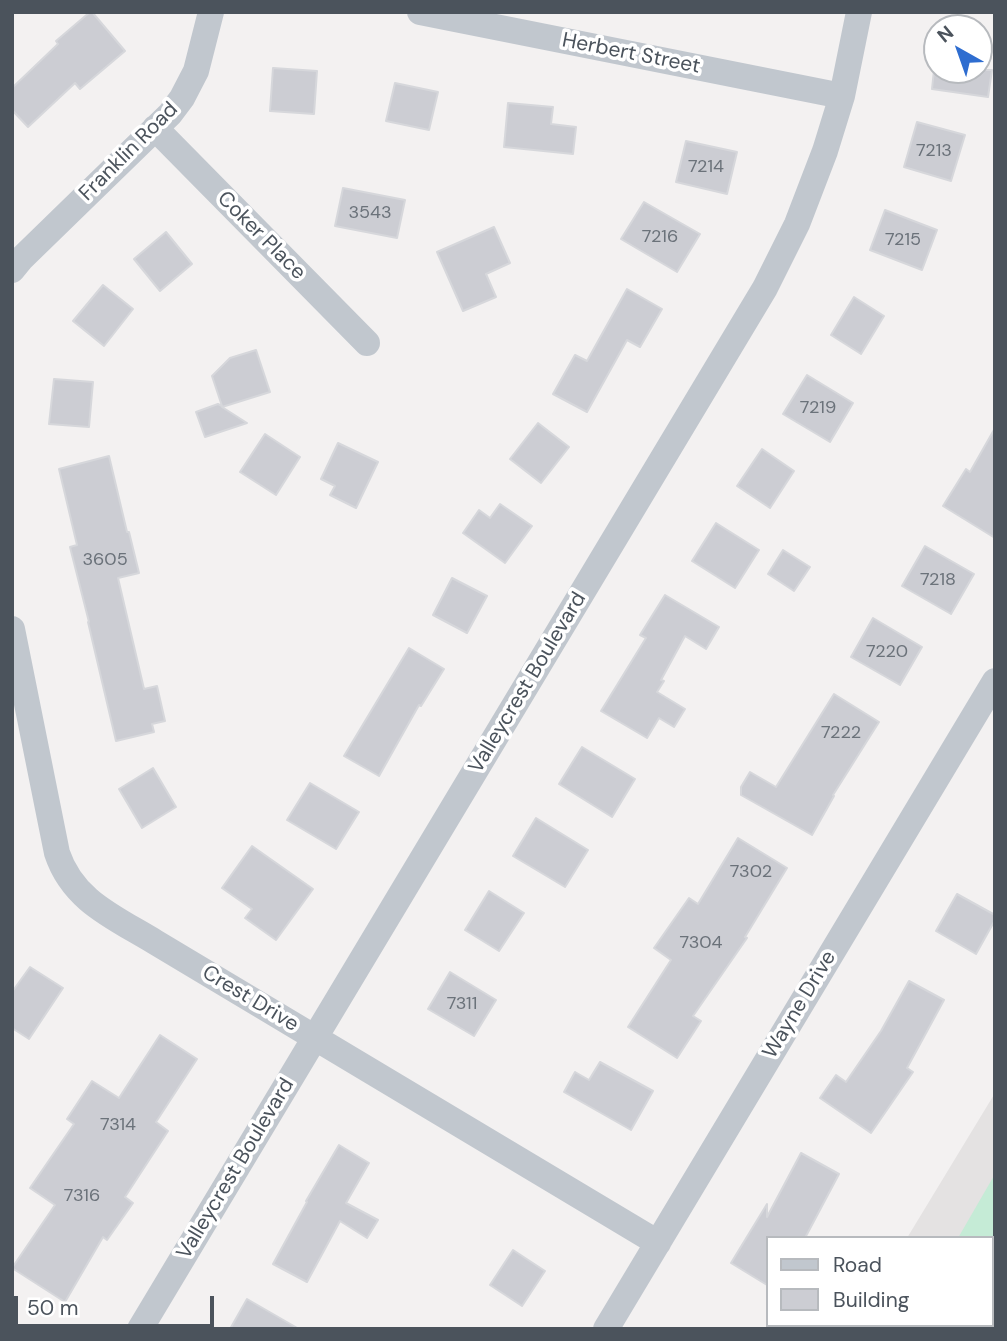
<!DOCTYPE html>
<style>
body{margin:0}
#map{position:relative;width:1007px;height:1341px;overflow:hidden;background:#f3f1f1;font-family:"DM Sans",sans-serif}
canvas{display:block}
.frame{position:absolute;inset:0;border:14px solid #4b535c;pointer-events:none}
.legend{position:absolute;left:766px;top:1236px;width:228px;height:91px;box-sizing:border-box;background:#fff;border:2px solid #b7babe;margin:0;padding:9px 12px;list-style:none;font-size:21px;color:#4b535c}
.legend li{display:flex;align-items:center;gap:14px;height:35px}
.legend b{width:35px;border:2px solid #b7babe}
.north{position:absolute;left:923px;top:14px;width:70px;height:70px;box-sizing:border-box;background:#fff;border:2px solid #b7babe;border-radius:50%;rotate:320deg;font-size:19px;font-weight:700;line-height:28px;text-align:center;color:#4b535c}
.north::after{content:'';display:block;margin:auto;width:24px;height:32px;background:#2e6dd0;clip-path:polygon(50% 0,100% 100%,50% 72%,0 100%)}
.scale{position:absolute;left:14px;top:1296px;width:200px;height:32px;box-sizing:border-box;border:4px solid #4b535c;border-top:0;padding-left:9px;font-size:21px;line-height:24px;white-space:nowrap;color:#4b535c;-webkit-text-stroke:5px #fff;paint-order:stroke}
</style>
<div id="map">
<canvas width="1007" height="1341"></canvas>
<div class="frame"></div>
<ul class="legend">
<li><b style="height:9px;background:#c1c7ce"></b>Road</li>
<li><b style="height:19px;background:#cccdd3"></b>Building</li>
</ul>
<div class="north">N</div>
<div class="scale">50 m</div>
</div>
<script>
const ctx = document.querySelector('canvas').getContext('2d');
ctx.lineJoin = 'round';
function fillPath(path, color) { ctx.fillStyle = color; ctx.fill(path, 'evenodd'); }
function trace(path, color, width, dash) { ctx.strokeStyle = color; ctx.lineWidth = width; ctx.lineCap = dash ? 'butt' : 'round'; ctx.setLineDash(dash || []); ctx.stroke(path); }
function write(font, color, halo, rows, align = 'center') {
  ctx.font = font + ' "DM Sans",sans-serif'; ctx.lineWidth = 7; ctx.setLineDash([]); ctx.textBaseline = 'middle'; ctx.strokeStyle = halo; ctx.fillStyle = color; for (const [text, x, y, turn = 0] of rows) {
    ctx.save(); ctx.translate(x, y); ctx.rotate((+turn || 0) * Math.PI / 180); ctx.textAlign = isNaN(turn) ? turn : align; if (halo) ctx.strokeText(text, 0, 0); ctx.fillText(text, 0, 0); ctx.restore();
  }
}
const education = new Path2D(`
 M 995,1093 L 995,1327 L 991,1325 L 991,1238 L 907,1238 Z`);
const green = new Path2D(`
 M 995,1174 L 995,1329 L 905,1329 L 907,1325 L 991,1325 L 991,1238 L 958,1238 Z`);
const building = new Path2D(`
 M 90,12 L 92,12 L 125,51 L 80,89 L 75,83 L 28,127 L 12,110 L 12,88 L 58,44 L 56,41 Z
 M 273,68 L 317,71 L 314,114 L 270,111 Z
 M 934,70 L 992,70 L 988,97 L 932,89 Z
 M 395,83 L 438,92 L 429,130 L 386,121 Z
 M 508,103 L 553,107 L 551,124 L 576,127 L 573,154 L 504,147 Z
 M 917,122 L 965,135 L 951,181 L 904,167 Z
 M 686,141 L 737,152 L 727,194 L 676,182 Z
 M 343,188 L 405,200 L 397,238 L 335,226 Z
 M 644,202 L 700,234 L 677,272 L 621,239 Z
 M 885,210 L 937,230 L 922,270 L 870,250 Z
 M 494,227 L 510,263 L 486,274 L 496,297 L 463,311 L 437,252 Z
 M 166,232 L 192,264 L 160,291 L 134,259 Z
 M 103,285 L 133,309 L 104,346 L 73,321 Z
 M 627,289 L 662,309 L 640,347 L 627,340 L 587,412 L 553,394 L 575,355 L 587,361 Z
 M 854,297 L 884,316 L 861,354 L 831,335 Z
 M 256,350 L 270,392 L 222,407 L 247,423 L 205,437 L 196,412 L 218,404 L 222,406 L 212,376 L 230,358 Z
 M 807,375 L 853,403 L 830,442 L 783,414 Z
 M 54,379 L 93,382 L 89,427 L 49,424 Z
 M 538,423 L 569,447 L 541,483 L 510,459 Z
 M 995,428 L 995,538 L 943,506 L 966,469 L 970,472 Z
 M 265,434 L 300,457 L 276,495 L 240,472 Z
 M 338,443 L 378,462 L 356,508 L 330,495 L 335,486 L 321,479 Z
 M 762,449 L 794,471 L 770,508 L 737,486 Z
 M 109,456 L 127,532 L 129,532 L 139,573 L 118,578 L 144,689 L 157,686 L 165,721 L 152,724 L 154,732 L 116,741 L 88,622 L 89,622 L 70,547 L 77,545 L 59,469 Z
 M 500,504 L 532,526 L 505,563 L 463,533 L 479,510 L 490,518 Z
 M 716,523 L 759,550 L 735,588 L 692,561 Z
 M 925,546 L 974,574 L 951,614 L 902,586 Z
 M 783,550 L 810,567 L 794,591 L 768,574 Z
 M 452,578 L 487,596 L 467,633 L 433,615 Z
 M 665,595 L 719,627 L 706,649 L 685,636 L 661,680 L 664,681 L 657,692 L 685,709 L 674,727 L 659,718 L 647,738 L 601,711 L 646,638 L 640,635 Z
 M 873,618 L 922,647 L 900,685 L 851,657 Z
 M 409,648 L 444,669 L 421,706 L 419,705 L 379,776 L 344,756 Z
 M 834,694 L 879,722 L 833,795 L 834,796 L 812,835 L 741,795 L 741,787 L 750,772 L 776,787 Z
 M 582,747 L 635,779 L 612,817 L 559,784 Z
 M 153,768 L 176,807 L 142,828 L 119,789 Z
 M 310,783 L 359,812 L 336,849 L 287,820 Z
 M 536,818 L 588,850 L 565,887 L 513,856 Z
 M 738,838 L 787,868 L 745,937 L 747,938 L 693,1016 L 701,1021 L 677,1058 L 628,1027 L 671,960 L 654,948 L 689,898 L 698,904 Z
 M 252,846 L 313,889 L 276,940 L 245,918 L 252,909 L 222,888 Z
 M 489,891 L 524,913 L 499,951 L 465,930 Z
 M 957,894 L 995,915 L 995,920 L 976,954 L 936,931 Z
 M 30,967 L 63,988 L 29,1039 L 12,1028 L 12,992 Z
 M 450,972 L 496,1000 L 474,1036 L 428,1009 Z
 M 909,981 L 944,1000 L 907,1068 L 913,1072 L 871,1133 L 820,1098 L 836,1075 L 846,1082 L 881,1031 Z
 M 160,1035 L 197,1059 L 156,1122 L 168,1131 L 125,1197 L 133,1203 L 107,1240 L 103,1237 L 65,1302 L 12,1268 L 55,1205 L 30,1188 L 74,1124 L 67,1119 L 92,1081 L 119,1098 Z
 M 600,1062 L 653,1091 L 631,1130 L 564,1092 L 575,1072 L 589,1080 Z
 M 339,1145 L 369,1163 L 346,1203 L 378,1220 L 367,1238 L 340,1221 L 307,1282 L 273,1264 L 307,1202 L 306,1201 Z
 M 801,1153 L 839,1174 L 805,1238 L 767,1238 L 767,1285 L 731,1263 L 767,1204 L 767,1217 Z
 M 513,1250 L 545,1271 L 522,1306 L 490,1285 Z
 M 247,1299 L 299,1329 L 230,1329 Z`);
const minor = new Path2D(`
 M 420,12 L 842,96
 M 155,128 L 367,343
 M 12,270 L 21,259 L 170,114 L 182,98 L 196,71 L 211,12
 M 12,629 L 57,853 C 73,901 114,917 155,942 L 658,1243
 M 140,1329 L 765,288 L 797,224 L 825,151 L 842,96 L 859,12
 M 606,1329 L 995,681`);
const numberNames = [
 ["7213",934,151],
 ["7214",706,167],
 ["3543",370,213],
 ["7216",660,237],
 ["7215",903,240],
 ["7219",818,408],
 ["3605",105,560],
 ["7218",938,580],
 ["7220",887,652],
 ["7222",841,733],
 ["7302",751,872],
 ["7304",701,943],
 ["7311",462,1004],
 ["7314",118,1125],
 ["7316",82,1196]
];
const streetNames = [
 ["Herbert Street",631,54,11],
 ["Franklin Road",129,152,-45],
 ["Coker Place",261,236,45],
 ["Valleycrest Boulevard",528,683,-59],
 ["Crest Drive",250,999,31],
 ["Wayne Drive",800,1005,-59],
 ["Valleycrest Boulevard",236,1169,-59]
];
fillPath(education, '#e4e2e2');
fillPath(green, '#c5ebd6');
fillPath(building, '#cccdd3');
trace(building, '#d6d7db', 2);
trace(minor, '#c1c7ce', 26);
write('18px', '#6b727a', null, numberNames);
write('21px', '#4b535c', '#fff', streetNames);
</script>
